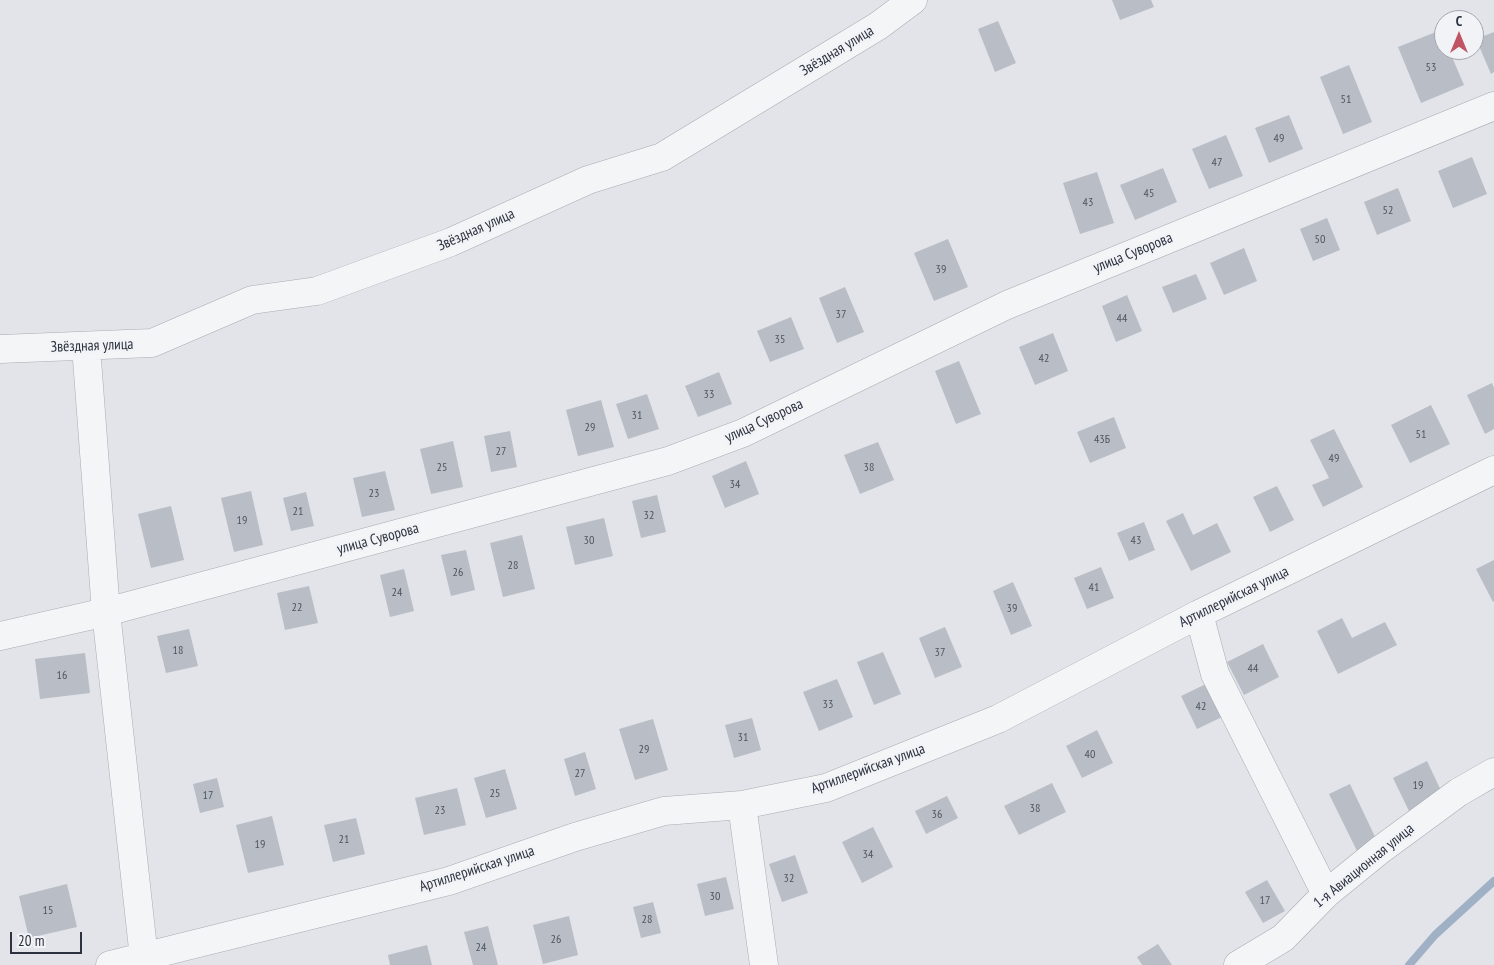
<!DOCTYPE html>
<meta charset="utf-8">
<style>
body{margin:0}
#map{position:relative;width:1494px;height:965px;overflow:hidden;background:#e2e4e9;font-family:"PT Sans Narrow",sans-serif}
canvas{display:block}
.north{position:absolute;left:1434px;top:10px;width:50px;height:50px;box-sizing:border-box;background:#f1f3f6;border:1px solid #a2a6ad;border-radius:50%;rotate:0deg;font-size:14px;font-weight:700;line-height:20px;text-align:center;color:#2c323f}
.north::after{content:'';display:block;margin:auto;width:18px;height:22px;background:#c05463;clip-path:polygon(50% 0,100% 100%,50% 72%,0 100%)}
.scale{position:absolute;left:10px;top:932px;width:72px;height:22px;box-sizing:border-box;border:2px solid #2c323f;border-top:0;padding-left:6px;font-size:15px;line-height:18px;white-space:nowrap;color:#2c323f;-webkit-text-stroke:4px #f1f3f6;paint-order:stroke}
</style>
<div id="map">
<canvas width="1494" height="965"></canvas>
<div class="north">С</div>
<div class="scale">20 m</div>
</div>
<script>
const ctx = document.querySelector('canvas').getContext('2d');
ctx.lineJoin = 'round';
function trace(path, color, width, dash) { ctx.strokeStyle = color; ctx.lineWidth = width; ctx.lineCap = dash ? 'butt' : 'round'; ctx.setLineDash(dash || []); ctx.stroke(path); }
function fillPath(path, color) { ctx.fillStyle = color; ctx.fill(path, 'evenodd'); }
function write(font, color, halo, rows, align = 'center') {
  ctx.font = font + ' "PT Sans Narrow",sans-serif'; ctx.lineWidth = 5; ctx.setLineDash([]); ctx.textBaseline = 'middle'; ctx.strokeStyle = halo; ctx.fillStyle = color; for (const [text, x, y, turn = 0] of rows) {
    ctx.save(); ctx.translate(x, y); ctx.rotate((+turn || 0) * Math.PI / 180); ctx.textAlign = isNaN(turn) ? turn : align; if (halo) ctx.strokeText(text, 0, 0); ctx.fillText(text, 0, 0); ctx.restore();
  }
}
const stream = new Path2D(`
 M 1409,965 L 1435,935 L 1494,881`);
const building = new Path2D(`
 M 1112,0 L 1151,0 L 1154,7 L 1120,20 Z
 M 998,21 L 1016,63 L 995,72 L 978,29 Z
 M 1441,30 L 1444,37 L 1444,50 L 1449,50 L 1464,85 L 1421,103 L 1398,47 Z
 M 1494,32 L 1494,72 L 1491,74 L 1476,39 Z
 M 1349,65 L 1372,122 L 1343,134 L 1320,77 Z
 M 1289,115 L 1303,149 L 1269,163 L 1255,128 Z
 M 1226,135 L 1243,176 L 1209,189 L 1192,149 Z
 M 1472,157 L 1487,194 L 1453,208 L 1438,171 Z
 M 1163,168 L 1177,202 L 1135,220 L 1120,185 Z
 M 1097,172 L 1114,223 L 1080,234 L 1063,183 Z
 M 1398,188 L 1411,221 L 1377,235 L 1364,202 Z
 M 1327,218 L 1340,250 L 1313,261 L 1300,229 Z
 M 948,239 L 968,287 L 934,301 L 914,253 Z
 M 1244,248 L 1257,281 L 1224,295 L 1210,263 Z
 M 1196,274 L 1207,299 L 1173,313 L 1162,287 Z
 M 845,287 L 864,332 L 837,343 L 819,298 Z
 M 1127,295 L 1142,331 L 1116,342 L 1102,306 Z
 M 791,317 L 804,349 L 770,362 L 757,331 Z
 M 1053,333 L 1068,371 L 1035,385 L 1019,347 Z
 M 959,361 L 981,414 L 956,424 L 935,371 Z
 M 719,372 L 732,404 L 698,417 L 685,386 Z
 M 1492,383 L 1494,388 L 1494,429 L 1485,434 L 1467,395 Z
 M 647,394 L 659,429 L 628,439 L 616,404 Z
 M 601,400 L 614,447 L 578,456 L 566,410 Z
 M 1431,405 L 1450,444 L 1410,463 L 1391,425 Z
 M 1114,417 L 1126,448 L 1090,463 L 1077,432 Z
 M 1334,429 L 1363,487 L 1323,507 L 1312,485 L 1329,478 L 1310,440 Z
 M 510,431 L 517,467 L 491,472 L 484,436 Z
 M 453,441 L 463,487 L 431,494 L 420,449 Z
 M 878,442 L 894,480 L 860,494 L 844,455 Z
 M 746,461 L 759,494 L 725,508 L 712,476 Z
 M 385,471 L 395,510 L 362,517 L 353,478 Z
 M 1277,486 L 1294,520 L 1270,532 L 1253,497 Z
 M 251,491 L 263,545 L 234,552 L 221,498 Z
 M 306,492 L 314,526 L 291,531 L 283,498 Z
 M 657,495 L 666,532 L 641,538 L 632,501 Z
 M 171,506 L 184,560 L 151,568 L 138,514 Z
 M 1183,513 L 1193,535 L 1217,523 L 1231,552 L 1191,571 L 1166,521 Z
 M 604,518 L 613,556 L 575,565 L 566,527 Z
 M 1144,522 L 1155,550 L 1129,561 L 1117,533 Z
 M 522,535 L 535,589 L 503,597 L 490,543 Z
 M 466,550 L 475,590 L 451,596 L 441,555 Z
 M 1494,560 L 1494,601 L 1493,602 L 1476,569 Z
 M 1101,567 L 1114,598 L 1087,609 L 1074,578 Z
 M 404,569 L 414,611 L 390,617 L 380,575 Z
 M 1013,582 L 1032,626 L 1011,635 L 993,591 Z
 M 309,586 L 318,623 L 285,630 L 277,593 Z
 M 1342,618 L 1352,638 L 1385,622 L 1397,645 L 1338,674 L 1317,631 Z
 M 945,627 L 962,667 L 935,678 L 919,638 Z
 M 189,629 L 198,666 L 166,673 L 157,636 Z
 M 1263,644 L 1279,677 L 1244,695 L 1227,662 Z
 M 883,652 L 901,694 L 874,705 L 857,662 Z
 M 85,653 L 90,693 L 40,699 L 35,659 Z
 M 837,679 L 853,717 L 819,731 L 803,692 Z
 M 1206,684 L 1222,717 L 1197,729 L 1181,696 Z
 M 752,718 L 761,750 L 734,758 L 725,725 Z
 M 653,719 L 668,770 L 635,780 L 619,729 Z
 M 1097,730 L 1113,763 L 1082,778 L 1066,746 Z
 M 585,752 L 596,789 L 575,796 L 564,759 Z
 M 1427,761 L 1443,795 L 1409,811 L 1393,778 Z
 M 505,769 L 517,809 L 486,818 L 474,778 Z
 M 217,778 L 224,807 L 200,813 L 193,784 Z
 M 1052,783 L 1066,812 L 1019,835 L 1004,806 Z
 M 1350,784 L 1377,841 L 1357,851 L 1329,794 Z
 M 457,788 L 466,825 L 424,835 L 415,798 Z
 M 947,796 L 958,818 L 926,834 L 915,811 Z
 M 272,816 L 284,865 L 248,873 L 236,825 Z
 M 356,818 L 365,854 L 333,862 L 324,825 Z
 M 873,827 L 893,867 L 862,883 L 842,842 Z
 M 795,855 L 808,893 L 782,902 L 769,864 Z
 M 726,877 L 734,909 L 705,916 L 697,884 Z
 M 1267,880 L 1285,911 L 1263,923 L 1245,892 Z
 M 67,884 L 77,927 L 29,938 L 19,896 Z
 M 653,902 L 661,933 L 641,938 L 633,907 Z
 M 569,916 L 578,955 L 543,964 L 533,925 Z
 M 488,926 L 498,965 L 473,965 L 464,932 Z
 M 1158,944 L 1172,965 L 1142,965 L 1137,957 Z
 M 427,945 L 432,965 L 390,965 L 388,955 Z`);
const minor = new Path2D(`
 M 86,346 L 106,612 L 144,958
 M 0,349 L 152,343 L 252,300 L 317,291 L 451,242 L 588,180 L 662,157 L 878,26 L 913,0
 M 1199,614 L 1215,674 L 1326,894
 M 0,636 L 106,612 L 668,461 L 743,433 L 1007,305 L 1494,106
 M 742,805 L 764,965
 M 110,965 L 449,881 L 575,837 L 664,811 L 742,805 L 826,788 L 998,719 L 1199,614 L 1494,470
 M 1238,965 L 1283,938 L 1326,894 L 1380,850 L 1459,792 L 1494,772`);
const numberNames = [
 ["53",1431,68],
 ["51",1346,100],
 ["49",1279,139],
 ["47",1217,163],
 ["45",1149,194],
 ["43",1088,203],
 ["52",1388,211],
 ["50",1320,240],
 ["39",941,270],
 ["37",841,315],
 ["44",1122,319],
 ["35",780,340],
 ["42",1044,359],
 ["33",709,395],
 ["31",637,416],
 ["29",590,428],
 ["51",1421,435],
 ["43Б",1102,440],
 ["27",501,452],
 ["49",1334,459],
 ["25",442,468],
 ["38",869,468],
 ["34",735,485],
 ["23",374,494],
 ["21",298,512],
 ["32",649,516],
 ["19",242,521],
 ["30",589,541],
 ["43",1136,541],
 ["28",513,566],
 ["26",458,573],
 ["41",1094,588],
 ["24",397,593],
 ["22",297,608],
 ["39",1012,609],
 ["18",178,651],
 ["37",940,653],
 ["44",1253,669],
 ["16",62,676],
 ["33",828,705],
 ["42",1201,707],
 ["31",743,738],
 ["29",644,750],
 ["40",1090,755],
 ["27",580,774],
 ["19",1418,786],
 ["25",495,794],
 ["17",208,796],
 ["38",1035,809],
 ["23",440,811],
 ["36",937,815],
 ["21",344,840],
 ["19",260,845],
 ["34",868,855],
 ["32",789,879],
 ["30",715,897],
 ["17",1265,901],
 ["15",48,911],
 ["28",647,920],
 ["26",556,940],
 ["24",481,948]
];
const streetNames = [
 ["Звёздная улица",837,51,-31],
 ["Звёздная улица",476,230,-24],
 ["улица Суворова",1133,253,-22],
 ["Звёздная улица",92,346,-2],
 ["улица Суворова",764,421,-25],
 ["улица Суворова",378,539,-15],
 ["Артиллерийская улица",1234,597,-26],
 ["Артиллерийская улица",868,769,-20],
 ["1-я Авиационная улица",1364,866,-39],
 ["Артиллерийская улица",477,869,-18]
];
trace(stream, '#a0b1c5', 8);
fillPath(building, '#b9bdc5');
trace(minor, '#a8abb3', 29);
trace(minor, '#f4f5f7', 28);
write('12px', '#4f5560', null, numberNames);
write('15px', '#2c323f', '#f1f3f6', streetNames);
</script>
